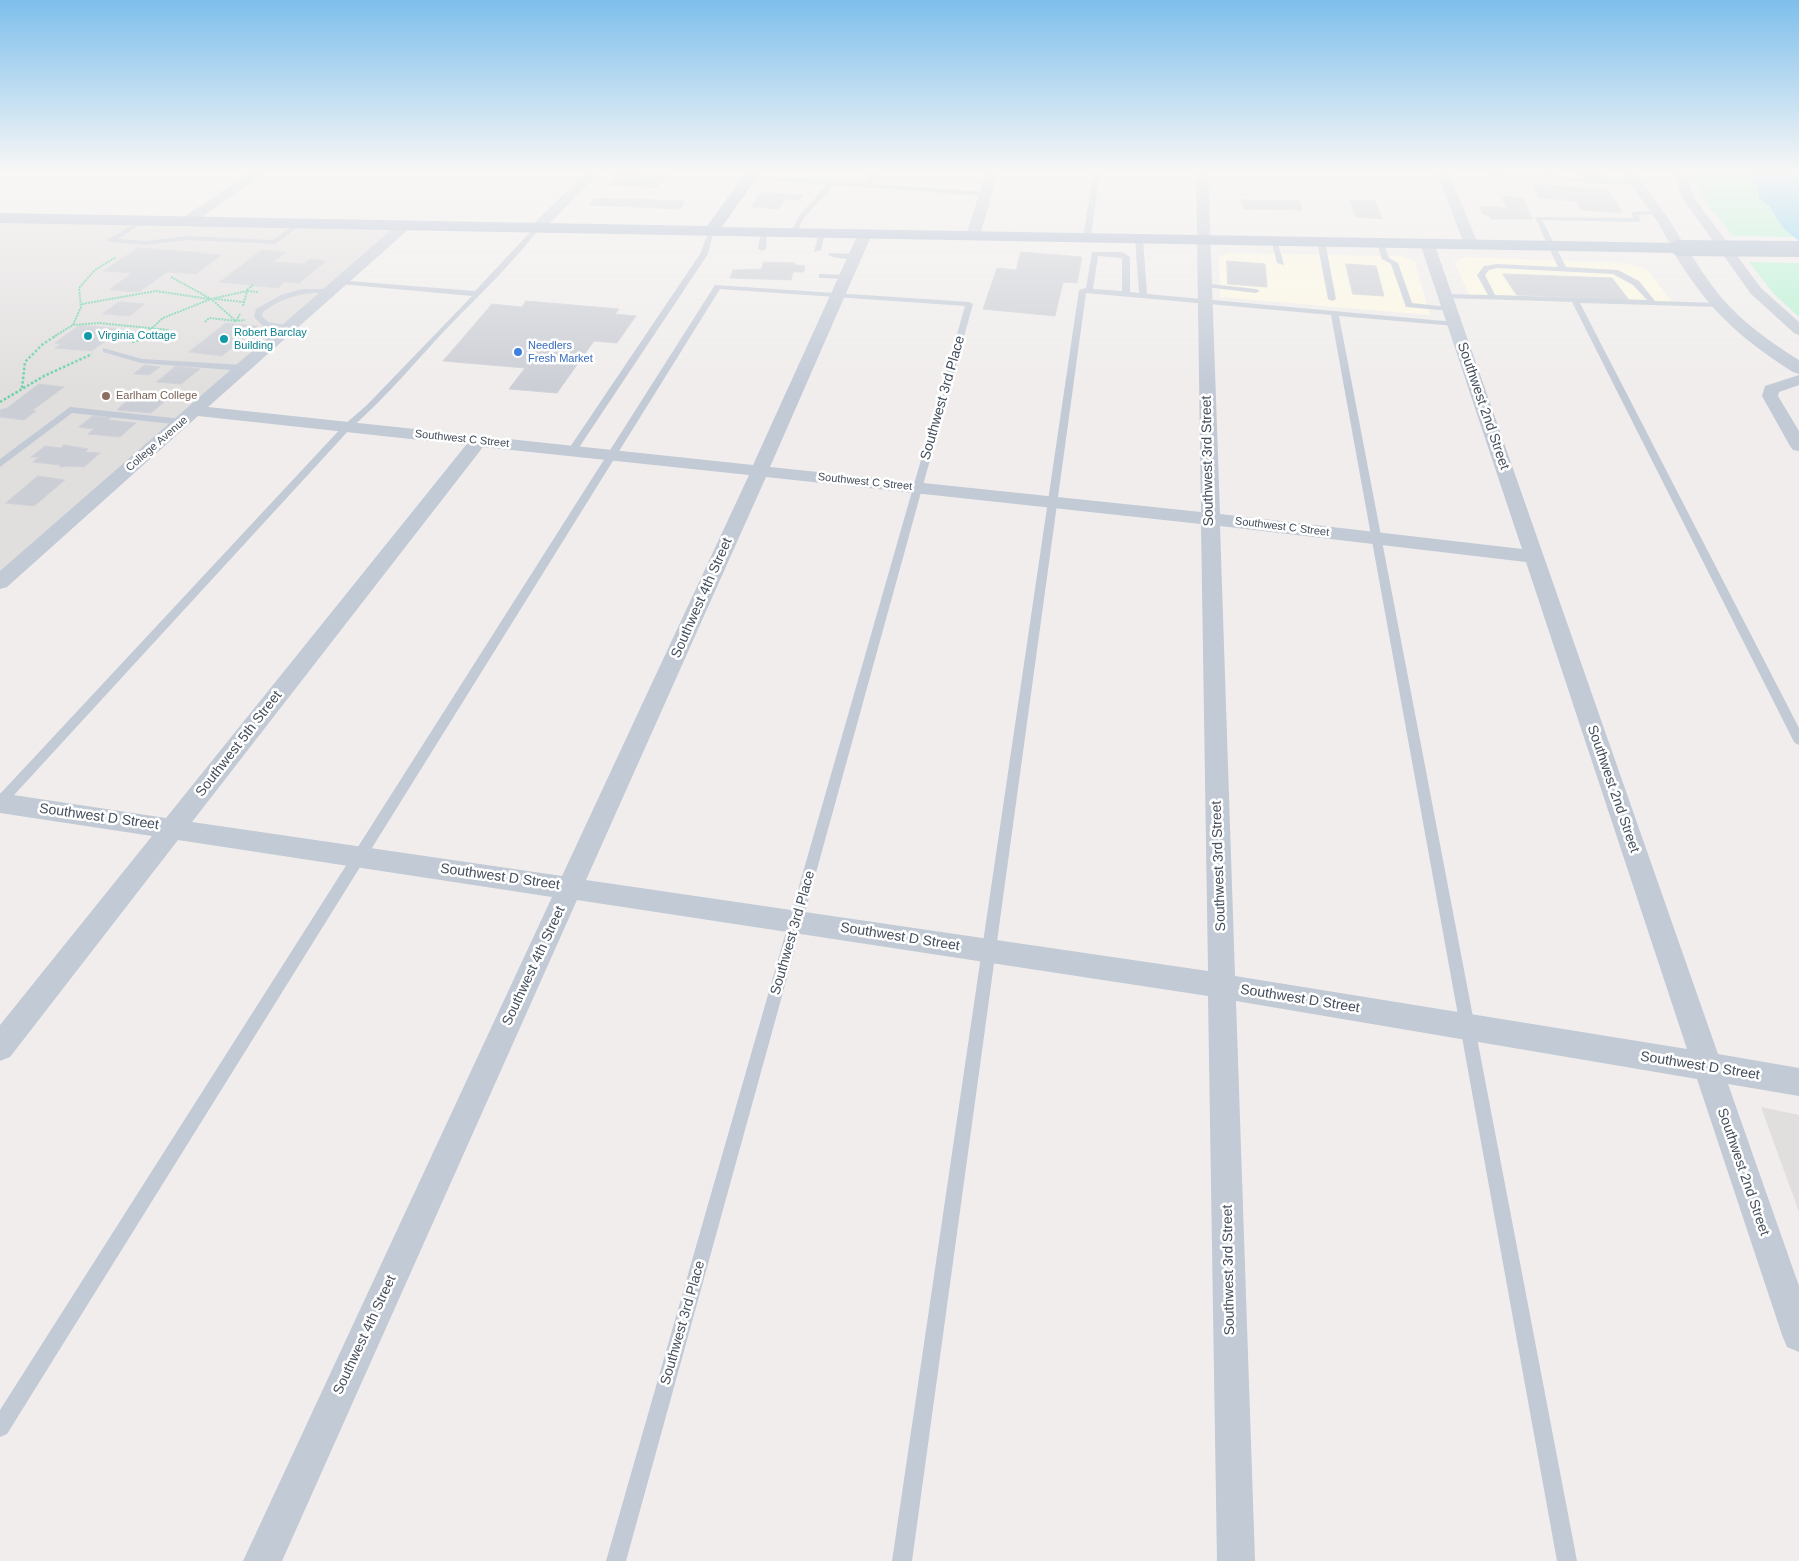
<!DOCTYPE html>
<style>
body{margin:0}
canvas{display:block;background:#f0edec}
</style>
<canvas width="1799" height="1561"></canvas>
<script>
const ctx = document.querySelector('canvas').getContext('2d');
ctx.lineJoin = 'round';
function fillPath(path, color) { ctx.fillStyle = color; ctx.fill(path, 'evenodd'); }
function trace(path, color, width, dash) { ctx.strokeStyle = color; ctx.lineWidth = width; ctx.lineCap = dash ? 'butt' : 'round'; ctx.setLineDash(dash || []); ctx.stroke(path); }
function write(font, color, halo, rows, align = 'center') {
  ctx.font = font + ' Helvetica,sans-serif'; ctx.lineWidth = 5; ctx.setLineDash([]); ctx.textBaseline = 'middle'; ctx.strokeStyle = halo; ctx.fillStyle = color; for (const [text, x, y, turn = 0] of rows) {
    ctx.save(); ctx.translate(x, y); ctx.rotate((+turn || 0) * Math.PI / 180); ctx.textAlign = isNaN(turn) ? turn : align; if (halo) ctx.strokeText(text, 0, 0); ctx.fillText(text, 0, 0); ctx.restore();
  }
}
const commercial = new Path2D(`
 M 1228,253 L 1402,256 L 1414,260 L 1430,315 L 1220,297 L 1219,257 Z
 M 1467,257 L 1626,263 L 1648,270 L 1675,306 L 1471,299 L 1454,261 Z`);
const education = new Path2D(`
 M 0,218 L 404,226 L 0,582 Z
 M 1761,1107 L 1799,1115 L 1799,1212 Z`);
const green = new Path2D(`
 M 1691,170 L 1747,170 L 1755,176 L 1752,178 L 1760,187 L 1757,194 L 1769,206 L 1784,229 L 1795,237 L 1733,236 C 1717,216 1696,195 1691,170 Z
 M 1749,262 L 1799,263 L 1799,317 L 1773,293 Z`);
const water = new Path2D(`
 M 1747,170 L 1799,170 L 1799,241 L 1784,229 L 1769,206 L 1759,198 L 1757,187 L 1759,187 L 1751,178 L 1755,175 Z`);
const building = new Path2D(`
 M 1488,170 L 1508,170 L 1513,181 L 1492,179 Z
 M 1574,170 L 1604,172 L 1608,179 L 1578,177 Z
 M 617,173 L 666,175 L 658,188 L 608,185 Z
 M 1532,184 L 1607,189 L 1623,213 L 1581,210 L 1576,201 L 1539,198 Z
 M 761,192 L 803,195 L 800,200 L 785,199 L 779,209 L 752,207 Z
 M 1501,196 L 1523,198 L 1528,209 L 1507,208 Z
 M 595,198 L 685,201 L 680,209 L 589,205 Z
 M 1241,200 L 1299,201 L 1303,210 L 1244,209 Z
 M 1350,200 L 1375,201 L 1382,219 L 1356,217 Z
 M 1480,206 L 1528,210 L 1533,219 L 1491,219 L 1487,215 L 1483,214 Z
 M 138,248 L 180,251 L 222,255 L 196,274 L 167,272 L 139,292 L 109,290 L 132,273 L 104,271 Z
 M 262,250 L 286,252 L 274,262 L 304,264 L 310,259 L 326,261 L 299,283 L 284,282 L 278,288 L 220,282 Z
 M 1021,252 L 1082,257 L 1077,283 L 1063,282 L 1055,316 L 983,309 L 997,268 L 1016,270 Z
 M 1227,261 L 1265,264 L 1267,287 L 1228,284 Z
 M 764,262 L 795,263 L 795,265 L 805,266 L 804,272 L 793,272 L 791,280 L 730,278 L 733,270 L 761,269 Z
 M 1346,264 L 1376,266 L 1384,296 L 1353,294 Z
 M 1503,274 L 1612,278 L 1629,300 L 1517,295 Z
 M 526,301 L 619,309 L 615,314 L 636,316 L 617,343 L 594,341 L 557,393 L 509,389 L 525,368 L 443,361 L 492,304 L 522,307 Z
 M 119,302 L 145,304 L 129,316 L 103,314 Z
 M 226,323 L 258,326 L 222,356 L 189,352 Z
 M 80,325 L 121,329 L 92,351 L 55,348 L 61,344 L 55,343 Z
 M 145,365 L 160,367 L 149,375 L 134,374 Z
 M 176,366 L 200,369 L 181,384 L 157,382 Z
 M 39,384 L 64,387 L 33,410 L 36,411 L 24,420 L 0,417 L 0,410 L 7,408 Z
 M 132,392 L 171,396 L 151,413 L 117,410 L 127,401 L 122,401 Z
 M 93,416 L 111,418 L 108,420 L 136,423 L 120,437 L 88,434 L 94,429 L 79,427 Z
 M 64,445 L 88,449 L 85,452 L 100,453 L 84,467 L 67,466 L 63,467 L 60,467 L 60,465 L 33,462 L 39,457 L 31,457 L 45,446 L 61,448 Z
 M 38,476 L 65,480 L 34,506 L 6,503 Z`);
const pathFar1 = new Path2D(`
 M 171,277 L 211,299 L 236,321 L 245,320
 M 247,290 L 253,285
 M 247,291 L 259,292
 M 215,299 L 244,302
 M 82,304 L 156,291 L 209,299
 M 205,322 L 209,318 L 236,321 L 240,314
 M 73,325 L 81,307 L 79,288 L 95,270 L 116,257
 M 55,336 L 73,325 L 99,323 L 169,330
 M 143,336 L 163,318 L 211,299 L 247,291 L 243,306`);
const path = new Path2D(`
 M 132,342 L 139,340 L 144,335
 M 22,388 L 25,362 L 43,344 L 57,335
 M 0,402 L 44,376 L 92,354`);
const service = new Path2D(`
 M 873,170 L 879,170 L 871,184 L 985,192 L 988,194 L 985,196 L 834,185 L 803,219 L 797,233 L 794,235 L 791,233 L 798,217 L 827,185 L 750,179 L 747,177 L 750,175 L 865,183 Z
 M 1094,170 L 1100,170 L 1091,237 L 1087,239 L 1083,237 Z
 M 1511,170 L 1542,171 L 1563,177 L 1636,181 L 1639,183 L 1636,185 L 1563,181 L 1542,175 L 1514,173 Z
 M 1657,211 L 1660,213 L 1659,214 L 1638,215 L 1641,220 L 1638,222 L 1542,220 L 1566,267 L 1618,270 L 1639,281 L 1655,301 L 1719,303 L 1723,305 L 1719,307 L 1580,303 L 1799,728 L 1799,745 L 1795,743 L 1793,740 L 1572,302 L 1445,298 L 1441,296 L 1445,294 L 1488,295 L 1477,275 L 1484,266 L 1497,264 L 1558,267 L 1535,218 L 1536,217 L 1633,218 L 1631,212 ZM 1497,268 L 1613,274 L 1633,285 L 1647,300 L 1495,295 L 1485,275 L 1489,270 Z
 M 142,219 L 144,220 L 144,222 L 118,239 L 146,241 L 187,236 L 273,240 L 297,223 L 302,224 L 275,244 L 187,240 L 146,245 L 111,242 L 107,240 Z
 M 534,228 L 539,229 C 513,262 483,292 454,321 C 419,357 388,396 350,429 L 4,806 L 0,807 L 0,794 L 344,425 L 367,405 L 472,296 L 340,284 L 337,284 L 337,280 L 475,291 Z
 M 709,230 L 714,231 L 708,254 L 576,452 L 570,452 L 568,450 L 700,254 Z
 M 764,230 L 767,232 L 766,249 L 762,251 L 758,249 L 761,232 Z
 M 822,231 L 825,233 L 821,250 L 814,252 L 819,233 Z
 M 1139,236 L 1143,238 L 1147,294 L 1455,322 L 1459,324 L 1455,326 L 1339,316 L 1577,1561 L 1557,1561 L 1331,315 L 1086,293 L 912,1561 L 892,1561 L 1079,290 L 1086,288 L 1092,252 L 1122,252 L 1130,257 L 1130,292 L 1139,293 L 1135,238 ZM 1098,256 L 1122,258 L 1122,291 L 1093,289 Z
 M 1271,239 L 1277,240 L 1284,265 L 1277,263 Z
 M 1321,239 L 1325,241 L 1336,299 L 1332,301 L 1328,299 L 1317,241 Z
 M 1376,240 L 1382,240 L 1389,258 L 1398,263 L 1412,303 L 1449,307 L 1452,307 L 1452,311 L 1406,307 L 1391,264 L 1382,259 Z
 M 829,253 L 855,254 L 859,256 C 852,260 835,259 828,255 Z
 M 819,274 L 846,275 L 850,277 L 846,279 L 822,278 L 819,278 Z
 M 1202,283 L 1256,289 L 1260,291 L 1256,293 L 1205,287 L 1202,287 Z
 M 715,285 L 969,302 L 973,304 L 626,1561 L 606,1561 L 965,306 L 720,289 L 7,1434 L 0,1437 L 0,1410 Z
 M 302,289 L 331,289 L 335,291 L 331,293 C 305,292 284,296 263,312 L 262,316 L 268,322 L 293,326 L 293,330 L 263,326 L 254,317 L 256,309 L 281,295 Z
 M 103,348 L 142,359 L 244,365 L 248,368 L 244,371 L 141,363 L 103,352 Z
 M 70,407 L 182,419 L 186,422 L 182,425 L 72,413 L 0,467 L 0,459 Z`);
const minor = new Path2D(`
 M 254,170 L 268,170 L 191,225 L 181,225 L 179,222 L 181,219 Z
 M 589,170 L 602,170 L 541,232 L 531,232 L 529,229 L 531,226 Z
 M 987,170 L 999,170 L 980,235 L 973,239 L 966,235 Z
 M 1196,170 L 1208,170 L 1220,514 L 1522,549 L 1420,243 L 1427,239 L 1434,243 L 1718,1054 L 1799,1068 L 1799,1096 L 1728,1084 L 1799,1286 L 1799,1352 L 1787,1347 L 1782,1335 L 1697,1079 L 1236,1001 L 1255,1561 L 1217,1561 L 1208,996 L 577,900 L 282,1561 L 243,1561 L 552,897 L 178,840 L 10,1057 L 0,1061 L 0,1025 L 152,836 L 0,813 L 0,793 L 166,818 L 466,445 L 198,416 L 7,587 L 0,589 L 0,571 L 399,223 L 404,222 L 411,226 L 409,229 L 208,407 L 753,465 L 858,234 L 865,230 L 872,234 L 770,467 L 1201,512 ZM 483,447 L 749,475 L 562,876 L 192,822 ZM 766,477 L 1201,524 L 1208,971 L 586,880 ZM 1220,526 L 1526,562 L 1687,1049 L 1235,976 Z
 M 1436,170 L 1448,170 L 1478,244 L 1476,247 L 1466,247 L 1464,244 Z
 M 1621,170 L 1633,170 L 1670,221 L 1686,248 L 1684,251 L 1674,251 L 1657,221 Z
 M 1671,170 L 1683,170 L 1695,199 L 1761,288 L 1799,322 L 1799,335 L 1794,333 L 1751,294 L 1683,199 Z
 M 1799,375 L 1799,385 L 1779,392 L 1778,396 L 1799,431 L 1799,451 L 1793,450 L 1790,446 L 1762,396 L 1765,386 Z`);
const tertiary = new Path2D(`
 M 1679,243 L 1685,245 C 1696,262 1707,280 1720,296 C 1742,322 1770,342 1799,360 L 1799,374 L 1793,372 C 1735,335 1706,307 1671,248 L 1673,245 Z`);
const primary = new Path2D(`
 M 748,170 L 762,170 L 722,227 L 1679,243 L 1685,245 L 1687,248 L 1685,251 L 1679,253 L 0,223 L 0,213 L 707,226 Z`);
const primaryBridge = new Path2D(`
 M 1679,248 L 1799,249`);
const markers = [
 [88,336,5,"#0f9aa8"],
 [224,339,5,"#0f9aa8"],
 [518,352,5,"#3f7fe0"],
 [106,396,5,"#8d6e63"]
];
const farCulturenames = [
 ["Robert Barclay",234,333],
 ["Building",234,346],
 ["Virginia Cottage",98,336]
];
const farShopnames = [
 ["Needlers",528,346],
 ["Fresh Market",528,359]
];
const farEducationnames = [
 ["Earlham College",116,396]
];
const farStreetnames = [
 ["Southwest C Street",462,439,6],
 ["College Avenue",157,444,-41],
 ["Southwest C Street",865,482,6],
 ["Southwest C Street",1282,527,7]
];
const streetNames = [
 ["Southwest 3rd Place",943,398,-74],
 ["Southwest 2nd Street",1483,406,71],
 ["Southwest 3rd Street",1208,461,-91],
 ["Southwest 4th Street",702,598,-66],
 ["Southwest 5th Street",239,744,-52],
 ["Southwest 2nd Street",1613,789,71],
 ["Southwest D Street",99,817,8],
 ["Southwest 3rd Street",1219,866,-92],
 ["Southwest D Street",500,877,8],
 ["Southwest 3rd Place",793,933,-74],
 ["Southwest D Street",900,937,9],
 ["Southwest 4th Street",534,966,-65],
 ["Southwest D Street",1300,999,9],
 ["Southwest D Street",1700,1066,9],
 ["Southwest 2nd Street",1743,1172,71],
 ["Southwest 3rd Street",1229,1270,-91],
 ["Southwest 3rd Place",683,1323,-74],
 ["Southwest 4th Street",365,1335,-65]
];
fillPath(commercial, '#fdf8e3');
fillPath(education, '#e1dede');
fillPath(green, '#b6f2d3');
fillPath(water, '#80cff2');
fillPath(building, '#cbced5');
trace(building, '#d0d2d9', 1);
trace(pathFar1, '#6cd2aa', 2, [2, 1]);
trace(path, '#6cd2aa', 2.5, [2.5, 2]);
fillPath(service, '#c2cad6');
fillPath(minor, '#c2cad6');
fillPath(tertiary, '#c2cad6');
fillPath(primary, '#aab8ce');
trace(primaryBridge, '#aab8ce', 16);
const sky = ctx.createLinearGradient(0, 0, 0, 389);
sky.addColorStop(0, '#7ebfec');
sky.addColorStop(0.44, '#f8f7f6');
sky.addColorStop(1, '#f8f7f600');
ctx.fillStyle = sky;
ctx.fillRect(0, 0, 1799, 389);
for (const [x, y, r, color] of markers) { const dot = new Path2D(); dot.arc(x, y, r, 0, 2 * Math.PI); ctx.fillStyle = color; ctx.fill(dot); trace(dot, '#fff', 2); }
write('11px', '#0d838f', '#fff', farCulturenames, 'left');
write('11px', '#366cbe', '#fff', farShopnames, 'left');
write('11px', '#785e54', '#fff', farEducationnames, 'left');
write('11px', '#444e5c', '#fff', farStreetnames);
write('14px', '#444e5c', '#fff', streetNames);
</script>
